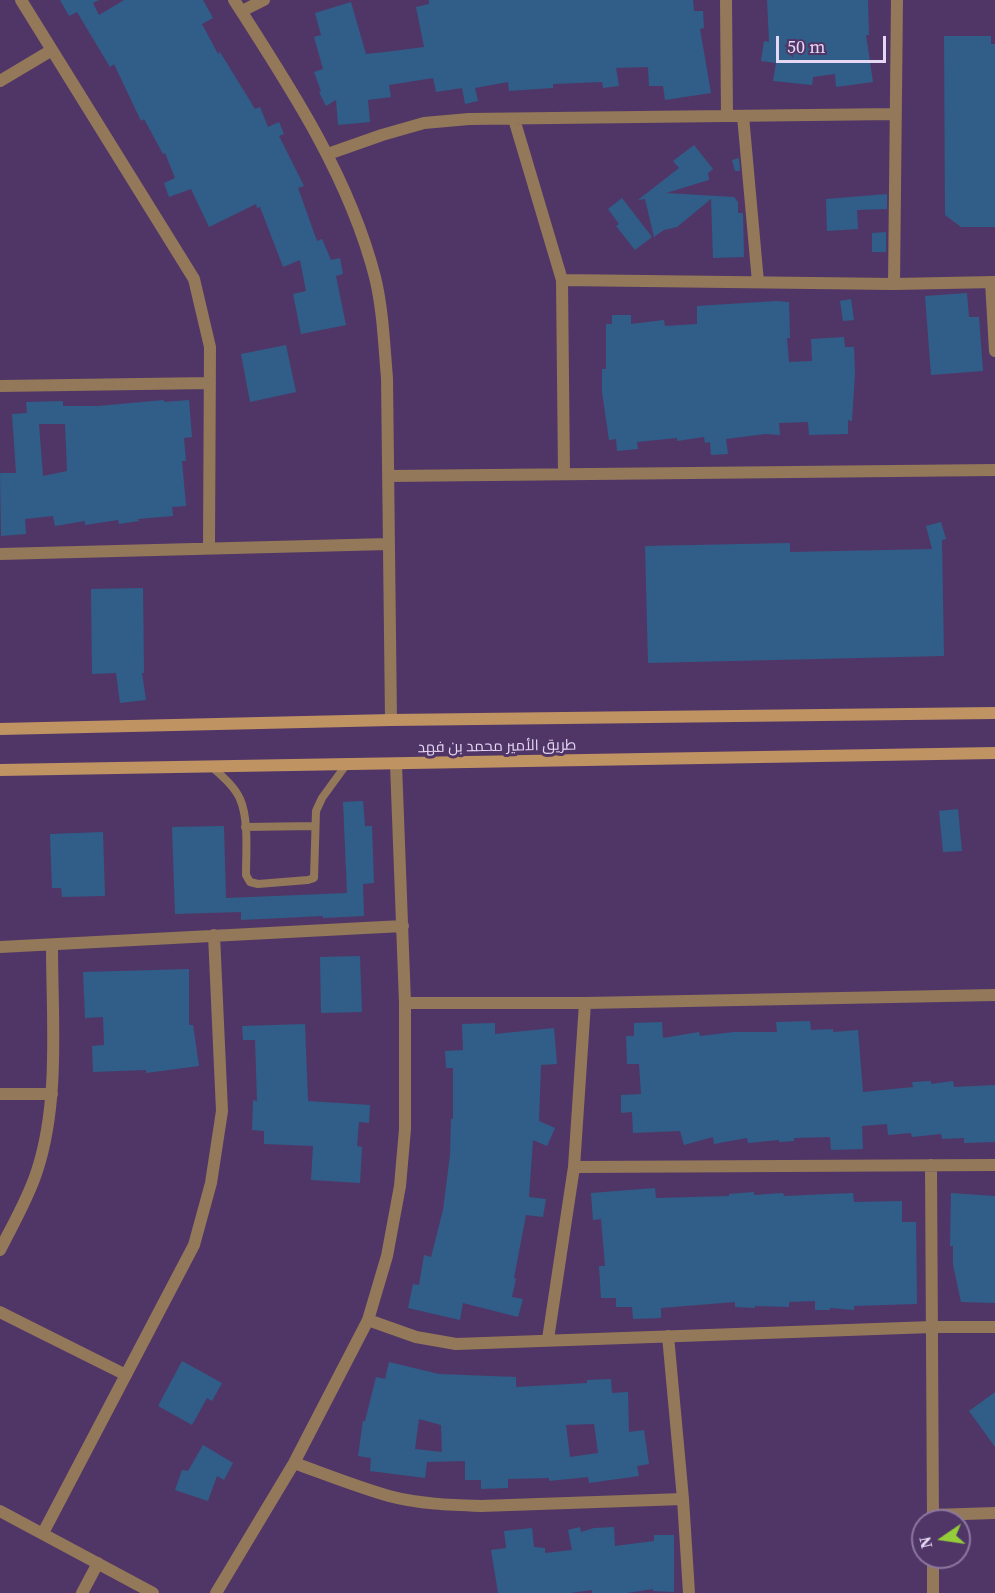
<!DOCTYPE html>
<meta charset="utf-8">
<style>
body{margin:0}
#map{position:relative;width:995px;height:1593px;overflow:hidden;background:#503666;font-family:"Source Serif 4",serif}
canvas{display:block}
.north{position:absolute;left:911px;top:1509px;width:60px;height:60px;box-sizing:border-box;background:#503666;border:2px solid #8c769f;border-radius:50%;rotate:257deg;font-size:16px;font-weight:700;line-height:24px;text-align:center;color:#e6d7f4}
.north::after{content:'';display:block;margin:auto;width:21px;height:27px;background:#95cc3a;clip-path:polygon(50% 0,100% 100%,50% 72%,0 100%)}
.scale{position:absolute;left:776px;top:36px;width:110px;height:27px;box-sizing:border-box;border:3px solid #e6d7f4;border-top:0;padding-left:8px;font-size:18px;line-height:21px;white-space:nowrap;color:#e6d7f4;-webkit-text-stroke:4px #503666;paint-order:stroke}
</style>
<div id="map">
<canvas width="995" height="1593"></canvas>
<div class="north">N</div>
<div class="scale">50 m</div>
</div>
<script>
const ctx = document.querySelector('canvas').getContext('2d');
ctx.lineJoin = 'round';
function fillPath(path, color) { ctx.fillStyle = color; ctx.fill(path, 'evenodd'); }
function trace(path, color, width, dash) { ctx.strokeStyle = color; ctx.lineWidth = width; ctx.lineCap = dash ? 'butt' : 'round'; ctx.setLineDash(dash || []); ctx.stroke(path); }
function write(font, color, halo, rows, align = 'center') {
  ctx.font = font + ' "Source Serif 4",Cairo,serif'; ctx.lineWidth = 6; ctx.setLineDash([]); ctx.textBaseline = 'middle'; ctx.strokeStyle = halo; ctx.fillStyle = color; for (const [text, x, y, turn = 0] of rows) {
    ctx.save(); ctx.translate(x, y); ctx.rotate((+turn || 0) * Math.PI / 180); ctx.textAlign = isNaN(turn) ? turn : align; if (halo) ctx.strokeText(text, 0, 0); ctx.fillText(text, 0, 0); ctx.restore();
  }
}
const building = new Path2D(`
 M 60,0 L 99,0 L 93,3 L 99,15 L 124,0 L 203,0 L 213,18 L 202,24 L 218,54 L 220,52 L 255,109 L 260,107 L 268,127 L 279,122 L 284,134 L 279,136 L 304,186 L 298,188 L 317,241 L 322,239 L 331,260 L 340,258 L 343,274 L 336,276 L 346,325 L 301,334 L 293,294 L 306,291 L 300,260 L 283,267 L 260,207 L 257,208 L 256,204 L 209,227 L 191,189 L 169,197 L 164,183 L 175,178 L 165,153 L 163,154 L 144,119 L 141,121 L 114,64 L 110,67 L 77,12 L 69,16 Z
 M 429,0 L 693,0 L 694,11 L 703,11 L 704,28 L 700,29 L 711,93 L 665,100 L 663,86 L 649,86 L 648,67 L 616,68 L 619,86 L 603,88 L 602,82 L 553,84 L 553,88 L 509,91 L 508,82 L 475,88 L 478,101 L 465,104 L 462,88 L 436,92 L 433,78 L 389,85 L 391,97 L 368,100 L 370,122 L 338,125 L 336,100 L 326,106 L 319,92 L 321,91 L 314,72 L 323,69 L 314,37 L 321,35 L 315,13 L 351,2 L 366,54 L 385,52 L 424,47 L 416,7 L 429,4 Z
 M 767,0 L 868,0 L 869,35 L 866,35 L 873,82 L 836,87 L 835,74 L 813,77 L 812,85 L 773,81 L 776,63 L 761,61 L 764,41 L 769,42 Z
 M 944,36 L 991,36 L 991,44 L 995,44 L 995,227 L 961,227 L 945,215 Z
 M 694,145 L 713,169 L 708,173 L 709,180 L 666,193 L 734,197 L 738,202 L 738,213 L 743,213 L 744,257 L 713,258 L 711,199 L 677,227 L 664,230 L 654,237 L 645,199 L 638,200 L 679,168 L 673,161 Z
 M 739,158 L 740,171 L 735,171 L 732,160 Z
 M 887,194 L 887,209 L 857,210 L 858,229 L 827,231 L 826,199 Z
 M 622,198 L 652,237 L 635,250 L 616,226 L 619,224 L 608,209 Z
 M 886,232 L 886,252 L 872,252 L 872,233 Z
 M 967,293 L 969,317 L 979,317 L 983,371 L 931,375 L 925,296 Z
 M 851,299 L 854,320 L 843,321 L 840,301 Z
 M 776,301 L 789,302 L 790,338 L 787,338 L 789,362 L 812,361 L 811,339 L 844,337 L 845,347 L 854,347 L 855,373 L 852,421 L 848,420 L 848,434 L 809,435 L 808,422 L 779,423 L 780,435 L 765,434 L 726,439 L 728,454 L 711,455 L 710,442 L 705,443 L 704,437 L 677,441 L 677,438 L 637,442 L 638,449 L 617,451 L 616,439 L 609,440 L 602,392 L 602,369 L 606,369 L 606,324 L 612,324 L 612,315 L 631,315 L 631,324 L 664,320 L 665,326 L 697,324 L 697,306 Z
 M 286,345 L 296,392 L 250,402 L 241,354 Z
 M 164,400 L 164,402 L 189,400 L 192,437 L 184,438 L 186,461 L 182,461 L 186,506 L 172,507 L 173,516 L 138,519 L 139,521 L 119,524 L 118,520 L 85,525 L 85,521 L 55,526 L 53,516 L 25,519 L 26,534 L 1,536 L 0,473 L 16,473 L 12,414 L 27,413 L 26,402 L 63,401 L 63,406 L 98,406 ZM 39,424 L 65,424 L 67,471 L 43,476 Z
 M 941,522 L 946,539 L 942,540 L 944,656 L 648,663 L 645,546 L 790,543 L 790,552 L 932,549 L 926,526 Z
 M 143,588 L 144,673 L 142,673 L 146,700 L 120,703 L 116,673 L 92,674 L 91,589 Z
 M 363,801 L 365,826 L 372,826 L 374,883 L 363,884 L 364,916 L 323,918 L 323,916 L 241,920 L 241,912 L 175,914 L 172,827 L 224,826 L 226,898 L 347,893 L 343,802 Z
 M 958,809 L 962,851 L 943,852 L 939,811 Z
 M 103,832 L 105,896 L 62,897 L 61,888 L 52,888 L 50,834 Z
 M 360,956 L 362,1012 L 321,1013 L 320,957 Z
 M 189,969 L 189,1025 L 193,1025 L 199,1066 L 146,1073 L 146,1070 L 93,1072 L 92,1046 L 104,1045 L 103,1017 L 85,1018 L 83,972 Z
 M 810,1021 L 811,1030 L 833,1029 L 833,1032 L 858,1030 L 863,1092 L 913,1087 L 912,1082 L 931,1081 L 931,1084 L 953,1081 L 954,1087 L 995,1085 L 995,1142 L 964,1143 L 964,1138 L 942,1139 L 941,1134 L 912,1137 L 911,1133 L 888,1135 L 887,1124 L 862,1126 L 863,1149 L 831,1150 L 830,1137 L 794,1138 L 794,1141 L 779,1142 L 779,1140 L 748,1143 L 747,1138 L 714,1144 L 713,1137 L 684,1145 L 680,1131 L 633,1133 L 632,1112 L 621,1113 L 621,1095 L 641,1094 L 639,1064 L 627,1064 L 626,1036 L 634,1036 L 634,1023 L 662,1022 L 663,1038 L 699,1032 L 700,1036 L 734,1032 L 777,1032 L 776,1022 Z
 M 495,1023 L 495,1034 L 554,1028 L 557,1064 L 541,1065 L 539,1121 L 555,1128 L 547,1146 L 533,1140 L 529,1197 L 546,1199 L 543,1217 L 526,1215 L 514,1278 L 516,1279 L 512,1297 L 523,1299 L 518,1317 L 463,1303 L 460,1320 L 408,1308 L 413,1284 L 419,1285 L 424,1255 L 431,1257 L 443,1210 L 450,1155 L 451,1119 L 453,1119 L 453,1068 L 446,1068 L 445,1051 L 463,1050 L 462,1024 Z
 M 305,1024 L 308,1101 L 370,1105 L 369,1123 L 359,1122 L 357,1146 L 362,1147 L 360,1183 L 311,1180 L 313,1146 L 264,1144 L 264,1131 L 252,1130 L 253,1100 L 257,1101 L 255,1040 L 243,1040 L 242,1026 Z
 M 655,1188 L 656,1198 L 729,1196 L 729,1194 L 754,1192 L 754,1195 L 783,1193 L 784,1196 L 853,1193 L 854,1202 L 902,1201 L 902,1222 L 916,1222 L 917,1304 L 854,1306 L 854,1310 L 830,1308 L 830,1310 L 815,1310 L 815,1301 L 789,1302 L 789,1307 L 755,1306 L 755,1308 L 735,1307 L 735,1302 L 661,1308 L 661,1318 L 633,1319 L 632,1307 L 616,1307 L 616,1298 L 601,1298 L 599,1266 L 605,1266 L 601,1219 L 593,1220 L 591,1193 Z
 M 951,1193 L 995,1196 L 995,1303 L 961,1302 L 953,1265 L 953,1246 L 950,1246 Z
 M 182,1361 L 222,1383 L 212,1401 L 207,1398 L 192,1425 L 158,1406 Z
 M 389,1362 L 439,1374 L 516,1377 L 516,1387 L 587,1383 L 587,1380 L 611,1379 L 612,1393 L 628,1392 L 629,1432 L 644,1430 L 649,1464 L 637,1466 L 639,1476 L 589,1483 L 588,1477 L 549,1481 L 549,1478 L 508,1479 L 508,1488 L 481,1489 L 481,1480 L 465,1480 L 465,1461 L 427,1462 L 425,1478 L 370,1471 L 371,1458 L 358,1456 L 363,1421 L 365,1421 L 376,1377 L 385,1379 ZM 419,1419 L 441,1425 L 442,1452 L 415,1449 ZM 594,1424 L 598,1453 L 570,1457 L 566,1425 Z
 M 995,1392 L 995,1447 L 969,1411 Z
 M 203,1445 L 233,1463 L 224,1480 L 217,1476 L 208,1501 L 175,1490 L 182,1470 L 188,1471 Z
 M 580,1527 L 581,1532 L 594,1528 L 614,1527 L 615,1546 L 654,1541 L 654,1535 L 674,1535 L 674,1592 L 653,1591 L 653,1589 L 627,1593 L 592,1593 L 592,1590 L 570,1593 L 498,1593 L 491,1550 L 506,1548 L 504,1531 L 532,1528 L 534,1547 L 545,1548 L 545,1553 L 572,1550 L 568,1530 Z`);
const lane = new Path2D(`
 M 212,767 C 222,776 235,787 240,799 C 249,819 246,853 246,875 L 250,882 L 258,884 L 308,880 L 314,878 L 316,811 L 322,798 L 346,765
 M 245,827 L 315,826`);
const street = new Path2D(`
 M 21,0 L 194,279 L 210,347 L 209,548
 M 234,0 C 290,87 349,176 375,277 C 383,310 384,344 387,378 L 391,720
 M 726,0 L 727,116
 M 242,11 L 264,0
 M 0,81 L 52,50
 M 743,116 L 758,282
 M 514,119 L 562,280 L 564,474
 M 328,154 L 382,135 L 424,123 L 469,119 L 895,114
 M 562,280 L 894,284 L 995,282
 M 991,282 L 995,351
 M 894,284 L 897,0
 M 0,386 L 210,383
 M 389,476 L 995,470
 M 0,554 L 388,544
 M 0,947 L 403,926
 M 405,1003 L 585,1003 L 995,995
 M 0,1094 L 52,1094
 M 931,1165 L 933,1521
 M 574,1167 L 995,1165
 M 0,1250 C 13,1224 28,1199 37,1171 C 60,1101 52,1018 52,945
 M 0,1312 L 126,1375
 M 368,1320 L 416,1337 L 456,1344 L 932,1327 L 995,1327
 M 668,1336 L 683,1499 L 689,1593
 M 548,1339 L 574,1167 L 585,1003
 M 294,1463 C 325,1474 357,1487 389,1496 C 419,1504 450,1505 481,1506 L 683,1499
 M 0,1511 L 153,1593
 M 933,1515 L 995,1513
 M 43,1533 L 194,1245 L 211,1183 L 222,1111 L 214,935
 M 933,1557 L 933,1593
 M 82,1593 L 98,1563
 M 216,1593 L 294,1463 L 368,1320 L 387,1256 L 400,1186 L 405,1129 L 405,1003 L 396,764`);
const secondary = new Path2D(`
 M 0,729 L 391,720 L 995,713
 M 0,770 L 995,753`);
const streetNames = [
 ["طريق الأمير محمد بن فهد",497,747,-1]
];
fillPath(building, '#305e88');
trace(lane, '#94785a', 8);
trace(street, '#94785a', 12);
trace(secondary, '#c09363', 12);
write('15px', '#e6d7f4', '#503666', streetNames);
</script>
